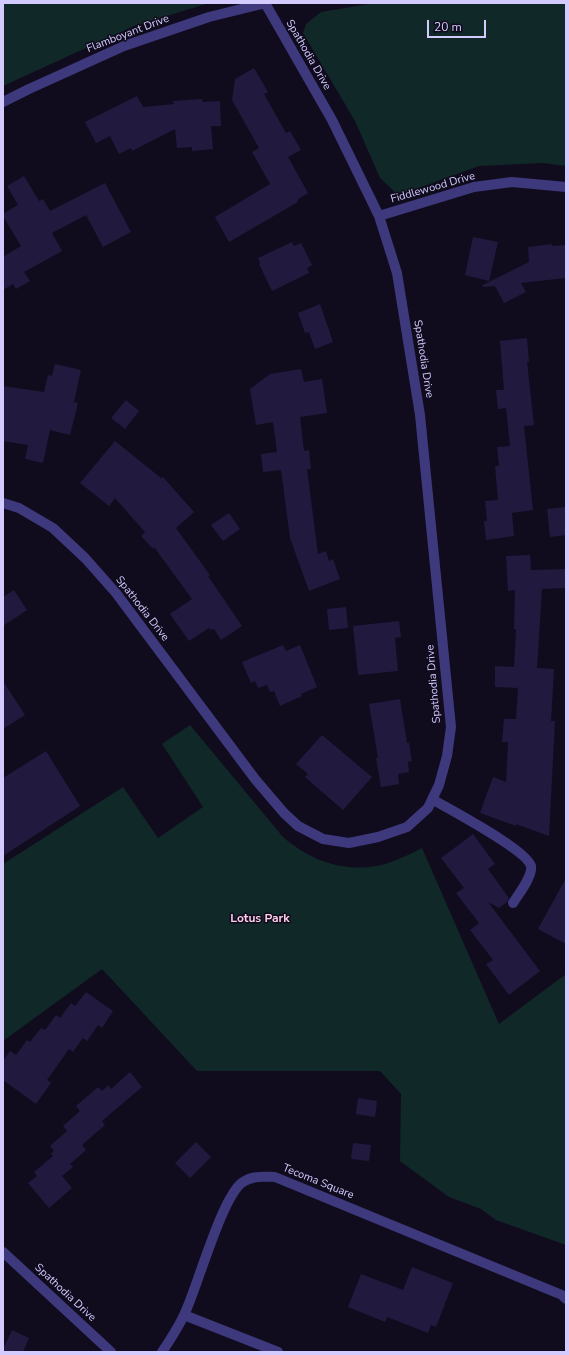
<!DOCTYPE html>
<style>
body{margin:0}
#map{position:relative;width:569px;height:1355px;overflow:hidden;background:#100c1e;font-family:"Nunito Sans",sans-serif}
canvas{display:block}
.frame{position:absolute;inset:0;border:4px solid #d3cbfe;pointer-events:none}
.scale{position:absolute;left:427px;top:20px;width:59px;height:18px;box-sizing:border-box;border:2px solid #d3cbfe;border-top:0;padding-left:5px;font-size:12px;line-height:14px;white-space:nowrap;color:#d3cbfe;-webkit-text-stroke:3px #100c1e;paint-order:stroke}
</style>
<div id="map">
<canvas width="569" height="1355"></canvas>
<div class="frame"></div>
<div class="scale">20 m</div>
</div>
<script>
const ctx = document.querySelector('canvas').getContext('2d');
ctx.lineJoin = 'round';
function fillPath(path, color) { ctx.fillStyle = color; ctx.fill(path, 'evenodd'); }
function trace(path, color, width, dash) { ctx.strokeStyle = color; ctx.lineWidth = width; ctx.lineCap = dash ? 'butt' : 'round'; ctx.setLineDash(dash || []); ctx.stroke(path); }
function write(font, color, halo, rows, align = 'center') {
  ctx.font = font + ' "Nunito Sans",sans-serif'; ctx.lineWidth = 3; ctx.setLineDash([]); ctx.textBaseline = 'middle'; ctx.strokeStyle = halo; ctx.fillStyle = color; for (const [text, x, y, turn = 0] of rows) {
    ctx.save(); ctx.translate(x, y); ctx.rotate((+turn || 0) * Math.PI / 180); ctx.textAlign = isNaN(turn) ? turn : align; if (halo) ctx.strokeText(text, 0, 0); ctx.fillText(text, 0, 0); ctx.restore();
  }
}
const green = new Path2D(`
 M 3,3 L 209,3 L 134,26 L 3,86 Z
 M 375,3 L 566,3 L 566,166 L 543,163 L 479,166 L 405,193 L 395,192 L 380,178 L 355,121 L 303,33 L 306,24 L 321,12 Z
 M 190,725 L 283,837 C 314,864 354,876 394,861 C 403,857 413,853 422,848 L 499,1024 L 566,974 L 566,1245 L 496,1220 L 481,1209 L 449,1197 L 400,1161 L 401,1094 L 380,1071 L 197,1071 L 102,969 L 3,1041 L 3,864 L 123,787 L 158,838 L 203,807 L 162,744 Z`);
const building = new Path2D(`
 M 254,68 L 268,92 L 264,94 L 286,133 L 290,131 L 301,150 L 288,157 L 308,193 L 297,200 L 298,202 L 229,242 L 215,217 L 270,184 L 252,152 L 259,148 L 232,100 L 235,79 Z
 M 137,96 L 143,107 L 174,104 L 173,101 L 202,99 L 203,102 L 220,101 L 221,126 L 211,126 L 213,149 L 192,151 L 192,147 L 177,148 L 175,129 L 132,151 L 131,148 L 119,154 L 110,136 L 96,143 L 85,122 Z
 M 24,176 L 39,201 L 43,199 L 50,211 L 105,183 L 131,232 L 103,247 L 86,215 L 52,233 L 62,251 L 24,272 L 30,281 L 16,289 L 13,284 L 3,290 L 3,257 L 21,246 L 3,216 L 3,214 L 18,205 L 7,186 Z
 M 473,237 L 498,242 L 489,281 L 465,275 Z
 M 292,242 L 294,246 L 301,243 L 312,265 L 307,268 L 309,273 L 272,291 L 259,264 L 260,263 L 258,258 Z
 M 552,244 L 552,246 L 566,245 L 566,278 L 521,283 L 526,292 L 504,303 L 495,286 L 483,287 L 483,285 L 529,262 L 528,247 Z
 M 320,304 L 333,342 L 315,349 L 309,332 L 305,333 L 298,313 Z
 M 527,338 L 529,362 L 527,362 L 534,425 L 524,426 L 533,510 L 512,513 L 514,536 L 486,540 L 484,521 L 487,521 L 485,501 L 498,500 L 495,466 L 499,466 L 497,447 L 510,446 L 506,408 L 498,409 L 496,390 L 504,390 L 500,341 Z
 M 55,364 L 81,370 L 74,402 L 78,403 L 70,435 L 50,430 L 43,463 L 25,459 L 28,445 L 3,441 L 3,386 L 44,392 L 48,375 L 52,376 Z
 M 301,369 L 304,382 L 322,379 L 327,413 L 300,417 L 304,451 L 309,450 L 311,469 L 307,469 L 318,554 L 326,551 L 329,561 L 333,559 L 340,579 L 309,591 L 290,538 L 281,470 L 263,472 L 261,454 L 277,452 L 273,422 L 256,425 L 250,389 L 270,374 Z
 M 126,400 L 139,411 L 125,429 L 111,418 Z
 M 115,441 L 161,478 L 163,477 L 194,512 L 176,528 L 210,575 L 208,576 L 242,626 L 221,640 L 214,629 L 211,630 L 209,628 L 189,641 L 170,614 L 192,599 L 154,547 L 153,549 L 141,536 L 145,532 L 115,498 L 109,506 L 80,483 Z
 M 566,507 L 566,535 L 550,537 L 547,509 Z
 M 229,513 L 240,529 L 223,541 L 211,525 Z
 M 530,555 L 531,570 L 566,569 L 566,588 L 542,589 L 537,668 L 554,669 L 551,721 L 555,721 L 549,836 L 516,824 L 516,826 L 480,813 L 493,777 L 506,782 L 508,742 L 502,742 L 504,719 L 516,719 L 518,688 L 495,687 L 495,666 L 514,667 L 516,629 L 514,629 L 515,590 L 508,591 L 506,556 Z
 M 14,590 L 27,610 L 3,626 L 3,597 Z
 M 346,607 L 348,628 L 329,630 L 327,609 Z
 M 399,621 L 401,637 L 395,638 L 398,671 L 358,675 L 353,626 Z
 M 283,645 L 286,651 L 300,645 L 317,687 L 301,694 L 302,696 L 280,706 L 274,691 L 270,692 L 267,685 L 258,688 L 255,681 L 251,683 L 242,662 Z
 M 3,681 L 25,715 L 3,729 Z
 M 400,699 L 407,743 L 409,743 L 412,761 L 408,762 L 409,772 L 398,774 L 399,784 L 381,787 L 376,758 L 378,758 L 369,704 Z
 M 322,735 L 372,777 L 343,810 L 305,777 L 308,774 L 296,764 Z
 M 46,751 L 80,806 L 3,856 L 3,778 Z
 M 473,834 L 495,864 L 488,869 L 509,898 L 507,902 L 499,908 L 488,902 L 540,971 L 509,995 L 486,964 L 493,960 L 470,930 L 479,923 L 456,893 L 464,888 L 441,858 Z
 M 566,878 L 566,944 L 538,929 Z
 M 86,992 L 113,1011 L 102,1028 L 98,1025 L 87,1041 L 83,1038 L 73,1052 L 69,1049 L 47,1080 L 51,1083 L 36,1104 L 3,1080 L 3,1061 L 10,1051 L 16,1055 L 27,1040 L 30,1042 L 41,1028 L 45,1030 L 56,1015 L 60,1018 L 71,1003 L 75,1006 Z
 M 130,1072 L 142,1087 L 102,1121 L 105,1125 L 82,1145 L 86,1150 L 70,1164 L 73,1167 L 62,1176 L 72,1188 L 49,1208 L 28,1183 L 37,1176 L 34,1172 L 53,1156 L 51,1154 L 54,1151 L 50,1146 L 67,1131 L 63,1126 L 80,1111 L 76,1106 L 98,1087 L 102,1091 L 108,1085 L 111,1089 Z
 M 358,1098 L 377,1101 L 375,1117 L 356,1114 Z
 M 196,1142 L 211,1157 L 190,1178 L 175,1163 Z
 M 353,1143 L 371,1145 L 369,1161 L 351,1159 Z
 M 412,1267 L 453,1283 L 436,1327 L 431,1325 L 428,1333 L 387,1317 L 385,1322 L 348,1307 L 361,1274 L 403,1290 Z
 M 12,1330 L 29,1338 L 23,1352 L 3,1352 L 3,1349 Z`);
const minor = new Path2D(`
 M 3,102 L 29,89 L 124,46 L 209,17 L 266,3
 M 379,216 L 474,187 L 512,182 L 566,187
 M 3,503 L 19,508 L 53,528 L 85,558 L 116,593 L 255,779 L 284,813 L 298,826 L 323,839 L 349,843 L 378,837 L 407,827 L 428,808 L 439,785 L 447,756 L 451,727 L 420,415 L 397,273 L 379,216 L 332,120 L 265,3
 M 432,799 C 450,810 526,849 531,866 C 533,876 518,895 513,903
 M 3,1252 L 111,1352
 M 184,1315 L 278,1352
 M 162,1352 C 170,1340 178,1328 184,1315 C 197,1289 222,1195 243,1182 C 253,1175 264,1177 275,1177 L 562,1295 L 566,1299`);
const streetNames = [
 ["Flamboyant Drive",128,34,-21],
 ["Spathodia Drive",308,55,60],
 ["Fiddlewood Drive",433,188,-16],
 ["Spathodia Drive",423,359,81],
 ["Spathodia Drive",142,609,52],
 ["Spathodia Drive",434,684,-95],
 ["Tecoma Square",318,1182,22],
 ["Spathodia Drive",65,1293,43]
];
const neighbourhoodNames = [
 ["Lotus Park",260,919]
];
fillPath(green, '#102828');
fillPath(building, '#22193f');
trace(minor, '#3e387d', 10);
write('11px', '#d3cbfe', '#100c1e', streetNames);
write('bold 12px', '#fecdea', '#100c1e', neighbourhoodNames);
</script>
